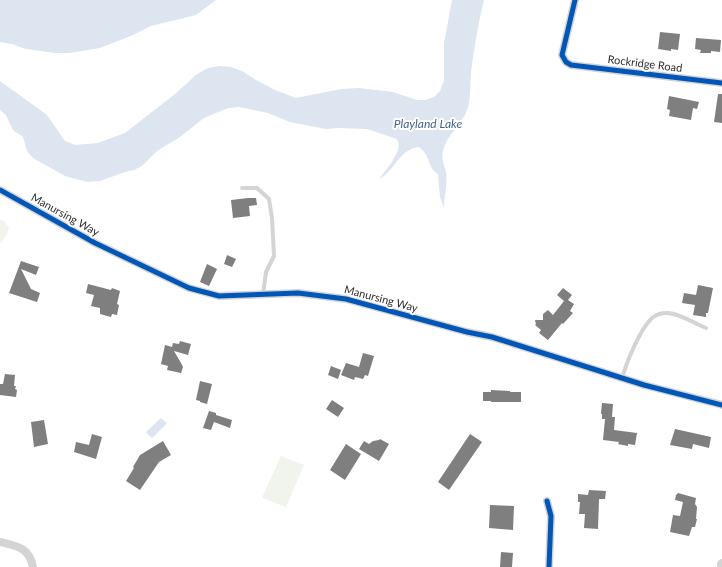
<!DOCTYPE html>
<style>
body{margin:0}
canvas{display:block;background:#fff}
</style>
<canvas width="722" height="567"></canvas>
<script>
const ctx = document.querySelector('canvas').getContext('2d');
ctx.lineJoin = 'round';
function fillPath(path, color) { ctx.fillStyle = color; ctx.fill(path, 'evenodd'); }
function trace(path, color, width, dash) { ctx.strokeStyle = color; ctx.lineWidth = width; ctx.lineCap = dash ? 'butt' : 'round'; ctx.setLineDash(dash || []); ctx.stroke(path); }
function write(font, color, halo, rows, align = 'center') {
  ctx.font = font + ' Lato,sans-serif'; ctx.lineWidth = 4; ctx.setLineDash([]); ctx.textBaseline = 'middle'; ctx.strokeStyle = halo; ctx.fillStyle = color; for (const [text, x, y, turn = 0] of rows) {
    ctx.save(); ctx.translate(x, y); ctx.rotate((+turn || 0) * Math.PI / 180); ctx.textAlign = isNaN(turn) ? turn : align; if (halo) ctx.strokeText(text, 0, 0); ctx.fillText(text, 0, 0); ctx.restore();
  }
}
const green = new Path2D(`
 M 0,220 L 4,221 L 9,228 L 6,236 L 0,243 Z
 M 281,456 L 304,465 L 286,507 L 262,498 Z`);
const water = new Path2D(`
 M 0,0 L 216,0 L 196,15 L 151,26 L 133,35 L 100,48 L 69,53 L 55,53 L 26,49 L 12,44 L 0,42 Z
 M 452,0 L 484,0 C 478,24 474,48 471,72 C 470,82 471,93 469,103 C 466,122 447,133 443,151 C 441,157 444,165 446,172 C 448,184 444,196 444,208 L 440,197 L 438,174 C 428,169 430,154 419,147 C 399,149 395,171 379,179 L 392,162 L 398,150 L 399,144 L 397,139 L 367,129 L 338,128 L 326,129 L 290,122 L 268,113 L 239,107 L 228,108 L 204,118 L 180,137 L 157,151 L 142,166 L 134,170 L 125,172 L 100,181 L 87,182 L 65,176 L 33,158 L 27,151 L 23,137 L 13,130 L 6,115 L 0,110 L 0,81 L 47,115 L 65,141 L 75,145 L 98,143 L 125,133 L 175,94 L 196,75 L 208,68 L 220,66 L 231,67 L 242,71 L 256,80 L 275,90 L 296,98 L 341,89 L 359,88 L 393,92 L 417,100 L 425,100 L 434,97 L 440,91 L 444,80 L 444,43 Z
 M 161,418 L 167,423 L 152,438 L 146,432 Z`);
const building = new Path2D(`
 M 660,32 L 680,34 L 678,50 L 671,49 L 671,51 L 658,49 Z
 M 696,38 L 721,40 L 720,52 L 711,51 L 711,53 L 700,53 L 701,50 L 695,49 Z
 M 718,94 L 722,94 L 722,123 L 714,122 Z
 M 669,96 L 699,102 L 697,109 L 693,108 L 691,120 L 669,116 L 670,110 L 667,109 Z
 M 248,198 L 256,198 L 257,205 L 249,206 L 250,216 L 233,218 L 231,200 Z
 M 227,255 L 236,259 L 232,267 L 224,264 Z
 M 21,261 L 39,267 L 36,275 L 21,269 L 31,289 L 40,293 L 37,302 L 9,293 Z
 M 207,264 L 217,269 L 209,286 L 200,282 Z
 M 88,284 L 111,290 L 112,288 L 120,291 L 117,304 L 119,305 L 117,315 L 112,314 L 111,317 L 100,314 L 100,308 L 91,306 L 94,295 L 86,293 Z
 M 698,285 L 713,288 L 708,313 L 706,313 L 706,317 L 693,315 L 695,305 L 682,303 L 684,293 L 696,295 Z
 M 563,288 L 572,295 L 568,300 L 574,304 L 570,311 L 573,313 L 563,324 L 562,323 L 548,340 L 539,333 L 541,330 L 535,325 L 536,324 L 535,320 L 543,320 L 543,314 L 548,310 L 553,315 L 564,301 L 557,295 Z
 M 180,341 L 191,344 L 188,355 L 174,351 L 181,363 L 183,367 L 181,373 L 167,370 L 168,366 L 161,364 L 165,345 L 172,347 L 173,343 L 179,344 Z
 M 363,353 L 374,356 L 368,376 L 365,375 L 363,379 L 355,377 L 354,380 L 341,375 L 346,363 L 359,367 Z
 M 331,366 L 341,370 L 338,379 L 328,375 Z
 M 5,374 L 15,375 L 14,386 L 16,386 L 15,389 L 17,390 L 16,397 L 0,395 L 0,384 L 3,384 Z
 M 200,381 L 212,384 L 207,404 L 200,402 L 200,401 L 196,400 Z
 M 491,390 L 510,391 L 510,392 L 521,392 L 521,402 L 491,402 L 491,401 L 483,401 L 483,392 L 491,392 Z
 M 332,400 L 344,408 L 338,417 L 326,409 Z
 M 602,403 L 613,404 L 612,417 L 615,417 L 614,430 L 637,433 L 635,445 L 628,444 L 628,446 L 618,444 L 619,442 L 603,440 L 605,419 L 602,419 L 602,414 L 601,414 Z
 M 209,411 L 216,413 L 216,415 L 232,420 L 230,428 L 214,422 L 211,430 L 203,428 Z
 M 44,420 L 48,444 L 34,447 L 31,422 Z
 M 675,429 L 711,437 L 709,448 L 693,444 L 692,449 L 670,445 Z
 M 92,434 L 102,437 L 96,459 L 74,452 L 76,442 L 89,445 Z
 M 470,434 L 482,442 L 449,490 L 438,482 Z
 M 380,439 L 389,444 L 379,461 L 359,449 L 364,441 L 369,444 L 373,441 L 379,440 Z
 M 163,441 L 171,455 L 159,462 L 140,490 L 126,481 L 134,468 L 133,467 L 140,455 Z
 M 346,444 L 361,454 L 345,480 L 330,470 Z
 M 589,490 L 606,491 L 605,499 L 599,499 L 598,529 L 584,528 L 585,514 L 579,514 L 580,502 L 578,502 L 578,494 L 588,495 Z
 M 678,493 L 696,498 L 695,504 L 697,507 L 696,519 L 697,519 L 695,527 L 692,527 L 689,536 L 670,532 L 673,515 L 680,516 L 683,502 L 675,500 L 676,495 Z
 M 490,505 L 514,506 L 513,530 L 489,528 Z
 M 501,552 L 513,553 L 512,567 L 500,567 Z`);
const service = new Path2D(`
 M 242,188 L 257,188 L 269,199 L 272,218 L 274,256 L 266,272 L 263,294
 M 622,379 C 626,363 640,329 652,318 C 656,315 661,313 666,313 C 677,312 696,324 706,328`);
const minor = new Path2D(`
 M 575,0 L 562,55 L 566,62 L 571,65 L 722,83
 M 0,190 L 95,243 L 189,288 L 219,296 L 298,293 L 346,299 L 467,332 L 492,337 L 644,385 L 722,405
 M 547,501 L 551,516 L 549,567
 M 0,542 C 17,546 29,547 33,567`);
const tertiary = new Path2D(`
 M 722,567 L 722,564`);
const cycleway = new Path2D(`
 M 575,0 L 562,55 L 566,62 L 571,65 L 722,83
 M 0,190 L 95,243 L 189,288 L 219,296 L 298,293 L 346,299 L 467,332 L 492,337 L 644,385 L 722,405
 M 547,501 L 551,516 L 549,567`);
const streetNames = [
 ["Rockridge Road",645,64,7],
 ["Manursing Way",65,215,29],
 ["Manursing Way",381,299,15]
];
const waterNames = [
 ["Playland Lake",428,124]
];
fillPath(green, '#f0f4ed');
fillPath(water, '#dce5f0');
fillPath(building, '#7f7f7f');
trace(service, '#d4d4d4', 4);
trace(minor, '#d4d4d4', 8);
trace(tertiary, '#d4d4d4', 10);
trace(cycleway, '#0057b8', 5);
write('11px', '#2f2f2f', '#fff', streetNames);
write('italic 12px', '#456589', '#fff', waterNames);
</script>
